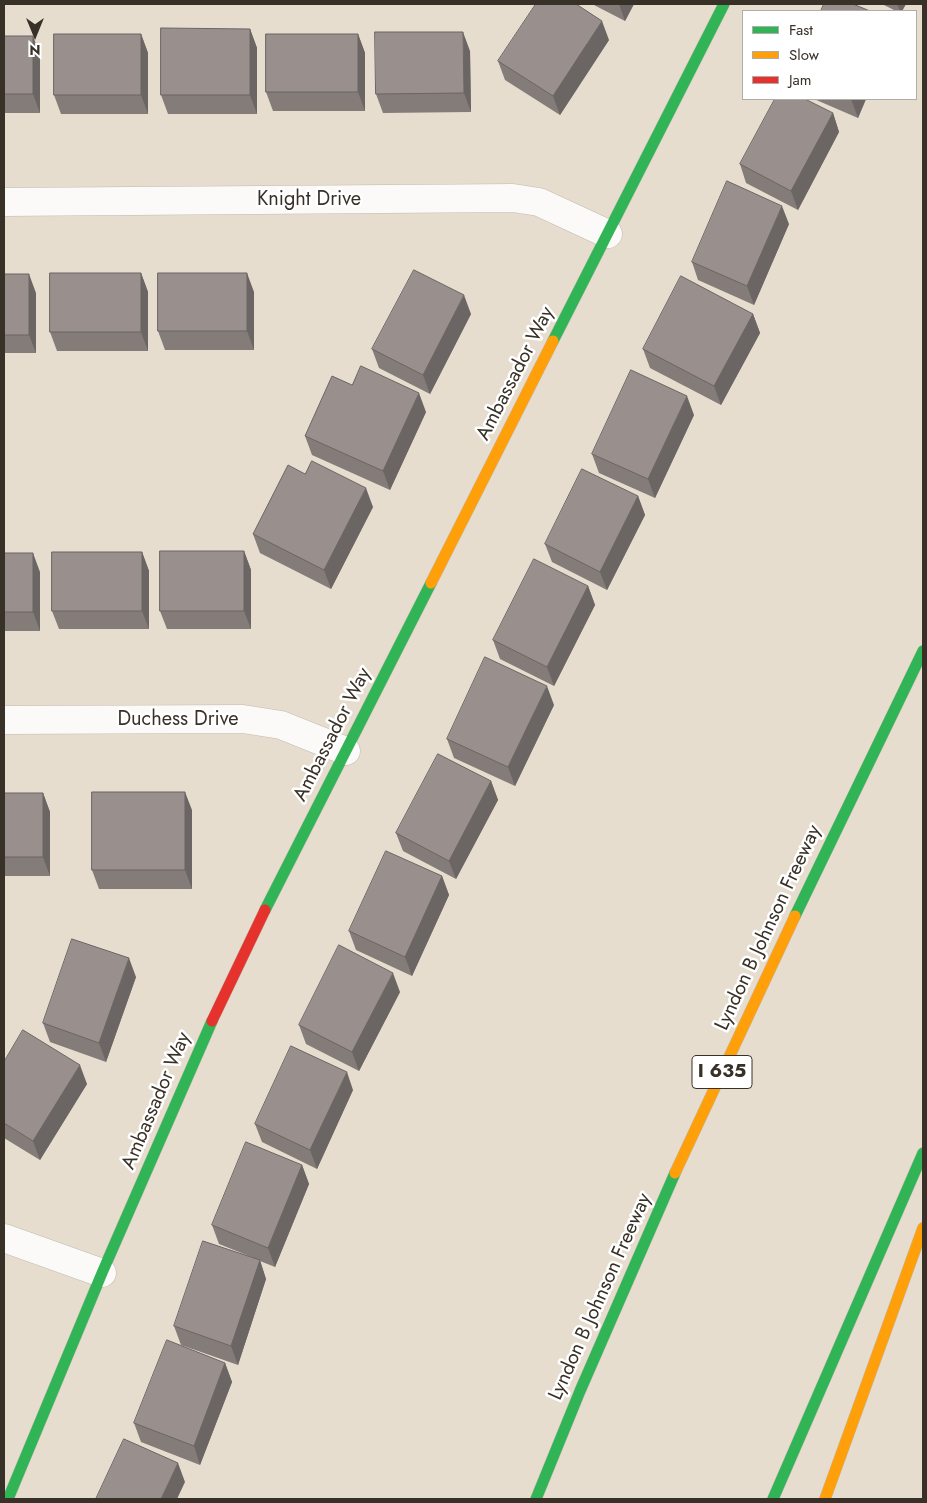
<!DOCTYPE html>
<style>
body{margin:0}
#map{position:relative;width:927px;height:1503px;overflow:hidden;background:#e6ddcf;font-family:Jost,sans-serif}
canvas{display:block}
.frame{position:absolute;inset:0;border:5px solid #383127;pointer-events:none}
.legend{position:absolute;left:742px;top:10px;width:175px;height:90px;box-sizing:border-box;background:#fff;border:1px solid #afada9;margin:0;padding:6px 9px;list-style:none;font-size:15px;color:#383127}
.legend li{display:flex;align-items:center;gap:10px;height:25px}
.legend b{width:25px;border:1px solid #afada9}
.north{position:absolute;left:10px;top:10px;width:50px;height:50px;-webkit-text-stroke:4px #fff;paint-order:stroke;rotate:180deg;font-size:14px;font-weight:700;line-height:20px;text-align:center;color:#383127}
.north::after{content:'';display:block;margin:auto;width:18px;height:22px;background:#383127;clip-path:polygon(50% 0,100% 100%,50% 72%,0 100%)}
</style>
<div id="map">
<canvas width="927" height="1503"></canvas>
<div class="frame"></div>
<ul class="legend">
<li><b style="height:6px;background:#30b455"></b>Fast</li>
<li><b style="height:6px;background:#ff9f0a"></b>Slow</li>
<li><b style="height:6px;background:#e5322d"></b>Jam</li>
</ul>
<div class="north">N</div>
</div>
<script>
const ctx = document.querySelector('canvas').getContext('2d');
ctx.lineJoin = 'round';
function trace(path, color, width, dash) { ctx.strokeStyle = color; ctx.lineWidth = width; ctx.lineCap = dash ? 'butt' : 'round'; ctx.setLineDash(dash || []); ctx.stroke(path); }
function fillPath(path, color) { ctx.fillStyle = color; ctx.fill(path, 'evenodd'); }
function write(font, color, halo, rows, align = 'center') {
  ctx.font = font + ' Jost,sans-serif'; ctx.lineWidth = 5; ctx.setLineDash([]); ctx.textBaseline = 'middle'; ctx.strokeStyle = halo; ctx.fillStyle = color; for (const [text, x, y, turn = 0] of rows) {
    ctx.save(); ctx.translate(x, y); ctx.rotate((+turn || 0) * Math.PI / 180); ctx.textAlign = isNaN(turn) ? turn : align; if (halo) ctx.strokeText(text, 0, 0); ctx.fillText(text, 0, 0); ctx.restore();
  }
}
const street = new Path2D(`
 M 4,202 L 513,198 L 539,202 L 608,234
 M 4,720 L 243,719 L 281,725 L 346,751
 M 4,1238 L 102,1273`);
const fast = new Path2D(`
 M 553,341 L 724,4
 M 265,910 L 431,583
 M 795,916 L 923,651
 M 8,1499 L 102,1273 L 212,1021
 M 536,1499 L 580,1391 L 675,1173
 M 773,1499 L 923,1153`);
const slow = new Path2D(`
 M 431,583 L 553,341
 M 675,1173 L 795,916
 M 825,1499 L 923,1228`);
const jam = new Path2D(`
 M 212,1021 L 265,910`);
const wall = new Path2D(`
 M 592,4 L 634,4 L 625,21 Z
 M 882,4 L 906,4 L 902,11 L 896,11 Z
 M 250,29 L 257,48 L 257,114 L 168,114 L 161,95 Z
 M 141,34 L 148,53 L 148,114 L 61,114 L 54,95 Z
 M 358,34 L 365,53 L 365,111 L 273,111 L 266,92 Z
 M 4,36 L 40,55 L 40,113 L 4,113 Z
 M 609,40 L 560,115 L 505,80 L 498,61 Z
 M 470,51 L 471,112 L 383,113 L 376,94 Z
 M 814,99 L 866,99 L 858,118 Z
 M 833,113 L 839,132 L 798,210 L 746,183 L 740,164 Z
 M 789,224 L 754,305 L 698,280 L 692,262 Z
 M 141,273 L 148,292 L 148,351 L 57,351 L 50,332 Z
 M 4,274 L 36,293 L 36,353 L 4,353 Z
 M 254,292 L 254,350 L 165,350 L 158,331 Z
 M 471,314 L 430,394 L 379,368 L 372,349 Z
 M 753,314 L 760,333 L 721,405 L 650,368 L 643,349 Z
 M 352,385 L 426,412 L 390,490 L 312,455 L 305,436 Z
 M 694,415 L 655,498 L 599,473 L 592,454 Z
 M 305,474 L 373,507 L 331,589 L 260,553 L 253,534 Z
 M 638,496 L 645,515 L 607,590 L 552,562 L 545,544 Z
 M 244,551 L 251,570 L 251,629 L 167,629 L 160,611 Z
 M 142,552 L 149,571 L 149,629 L 59,629 L 52,611 Z
 M 4,553 L 40,572 L 40,631 L 4,631 Z
 M 588,586 L 595,605 L 554,686 L 500,659 L 493,640 Z
 M 554,705 L 515,786 L 454,758 L 447,739 Z
 M 491,781 L 498,800 L 456,879 L 403,851 L 396,833 Z
 M 4,793 L 43,793 L 50,812 L 50,876 L 4,876 Z
 M 192,810 L 192,889 L 99,889 L 92,870 Z
 M 442,876 L 449,895 L 412,976 L 356,950 L 349,931 Z
 M 136,977 L 106,1062 L 50,1042 L 43,1023 Z
 M 400,992 L 359,1071 L 306,1044 L 299,1025 Z
 M 4,1062 L 87,1084 L 40,1160 L 4,1138 Z
 M 353,1090 L 317,1169 L 262,1142 L 255,1124 Z
 M 302,1165 L 309,1184 L 275,1267 L 260,1261 L 266,1279 L 238,1365 L 181,1345 L 174,1326 L 254,1258 L 219,1244 L 212,1225 Z
 M 225,1363 L 232,1382 L 200,1465 L 141,1442 L 134,1423 Z`);
const shadedWall = new Path2D(`
 M 619,4 L 634,4 L 625,21 Z
 M 897,4 L 906,4 L 902,11 L 900,11 Z
 M 602,21 L 609,40 L 560,115 L 553,96 Z
 M 250,29 L 257,48 L 257,114 L 250,95 Z
 M 463,32 L 470,51 L 471,112 L 464,93 Z
 M 141,34 L 148,53 L 148,114 L 141,95 Z
 M 358,34 L 365,53 L 365,111 L 358,92 Z
 M 33,36 L 40,55 L 40,113 L 33,94 Z
 M 851,99 L 866,99 L 858,118 Z
 M 833,113 L 839,132 L 798,210 L 791,191 Z
 M 782,206 L 789,224 L 754,305 L 747,286 Z
 M 141,273 L 148,292 L 148,351 L 141,332 Z
 M 247,273 L 254,292 L 254,350 L 247,331 Z
 M 29,274 L 36,293 L 36,353 L 29,335 Z
 M 464,295 L 471,314 L 430,394 L 423,375 Z
 M 753,314 L 760,333 L 721,405 L 714,386 Z
 M 419,393 L 426,412 L 390,490 L 383,471 Z
 M 687,396 L 694,415 L 655,498 L 648,479 Z
 M 366,488 L 373,507 L 331,589 L 324,570 Z
 M 638,496 L 645,515 L 607,590 L 600,572 Z
 M 244,551 L 251,570 L 251,629 L 244,611 Z
 M 142,552 L 149,571 L 149,629 L 142,611 Z
 M 33,553 L 40,572 L 40,631 L 33,612 Z
 M 588,586 L 595,605 L 554,686 L 547,667 Z
 M 547,686 L 554,705 L 515,786 L 508,767 Z
 M 491,781 L 498,800 L 456,879 L 449,861 Z
 M 185,792 L 192,810 L 192,889 L 185,870 Z
 M 43,793 L 50,812 L 50,876 L 43,857 Z
 M 442,876 L 449,895 L 412,976 L 405,957 Z
 M 129,958 L 136,977 L 106,1062 L 99,1043 Z
 M 393,973 L 400,992 L 359,1071 L 352,1052 Z
 M 80,1065 L 87,1084 L 40,1160 L 33,1141 Z
 M 347,1072 L 353,1090 L 317,1169 L 310,1150 Z
 M 302,1165 L 309,1184 L 275,1267 L 268,1248 Z
 M 260,1260 L 266,1279 L 238,1365 L 231,1346 Z
 M 225,1363 L 232,1382 L 200,1465 L 194,1446 Z
 M 178,1463 L 185,1482 L 177,1499 L 161,1499 Z`);
const building = new Path2D(`
 M 536,4 L 576,4 L 602,21 L 553,96 L 498,61 Z
 M 824,4 L 853,4 L 870,11 L 821,11 Z
 M 161,28 L 250,29 L 250,95 L 161,95 Z
 M 375,32 L 463,32 L 464,93 L 376,94 Z
 M 54,34 L 141,34 L 141,95 L 54,95 Z
 M 266,34 L 358,34 L 358,92 L 266,92 Z
 M 4,36 L 33,36 L 33,94 L 4,94 Z
 M 775,99 L 805,99 L 833,113 L 791,191 L 740,164 Z
 M 727,181 L 782,206 L 747,286 L 692,262 Z
 M 414,270 L 464,295 L 423,375 L 372,349 Z
 M 50,273 L 141,273 L 141,332 L 50,332 Z
 M 158,273 L 247,273 L 247,331 L 158,331 Z
 M 4,274 L 29,274 L 29,335 L 4,335 Z
 M 681,276 L 753,314 L 714,386 L 643,349 Z
 M 361,366 L 419,393 L 383,471 L 305,436 L 332,376 L 352,385 Z
 M 631,370 L 687,396 L 648,479 L 592,454 Z
 M 312,461 L 366,488 L 324,570 L 253,534 L 288,465 L 305,474 Z
 M 582,469 L 638,496 L 600,572 L 545,544 Z
 M 160,551 L 244,551 L 244,611 L 160,611 Z
 M 52,552 L 142,552 L 142,611 L 52,611 Z
 M 4,553 L 33,553 L 33,612 L 4,612 Z
 M 534,559 L 588,586 L 547,667 L 493,640 Z
 M 485,657 L 547,686 L 508,767 L 447,739 Z
 M 438,754 L 491,781 L 449,861 L 396,833 Z
 M 92,792 L 185,792 L 185,870 L 92,870 Z
 M 4,793 L 43,793 L 43,857 L 4,857 Z
 M 386,851 L 442,876 L 405,957 L 349,931 Z
 M 72,939 L 129,958 L 99,1043 L 43,1023 Z
 M 339,945 L 393,973 L 352,1052 L 299,1025 Z
 M 23,1030 L 80,1065 L 33,1141 L 4,1123 L 4,1062 Z
 M 291,1046 L 347,1072 L 310,1150 L 255,1124 Z
 M 246,1142 L 302,1165 L 268,1248 L 212,1225 Z
 M 203,1241 L 260,1260 L 231,1346 L 174,1326 Z
 M 167,1340 L 225,1363 L 194,1446 L 134,1423 Z
 M 124,1439 L 178,1463 L 161,1499 L 96,1499 Z`);
const shields = [
 [722,1072,60]
];
const shieldNames = [
 ["I 635",722,1072]
];
const streetNames = [
 ["Knight Drive",309,200],
 ["Ambassador Way",516,374,-63],
 ["Duchess Drive",178,720],
 ["Ambassador Way",333,735,-63],
 ["Lyndon B Johnson Freeway",769,928,-65],
 ["Ambassador Way",157,1101,-67],
 ["Lyndon B Johnson Freeway",601,1297,-66]
];
trace(street, '#c1baaf', 29);
trace(fast, '#c1baaf', 12);
trace(slow, '#c1baaf', 12);
trace(jam, '#c1baaf', 12);
trace(street, '#fbfaf8', 28);
trace(fast, '#30b455', 11);
trace(slow, '#ff9f0a', 11);
trace(jam, '#e5322d', 11);
fillPath(wall, '#847c79');
fillPath(shadedWall, '#6b6563');
fillPath(building, '#99908d');
trace(building, '#6b6563', 1);
for (const [x, y, w] of shields) { const box = new Path2D(); box.roundRect(x - w / 2, y - 16.5, w, 33, 4); ctx.fillStyle = '#fff'; ctx.fill(box); trace(box, '#383127', 1); }
write('bold 19px', '#383127', null, shieldNames);
write('20px', '#383127', '#fff', streetNames);
</script>
